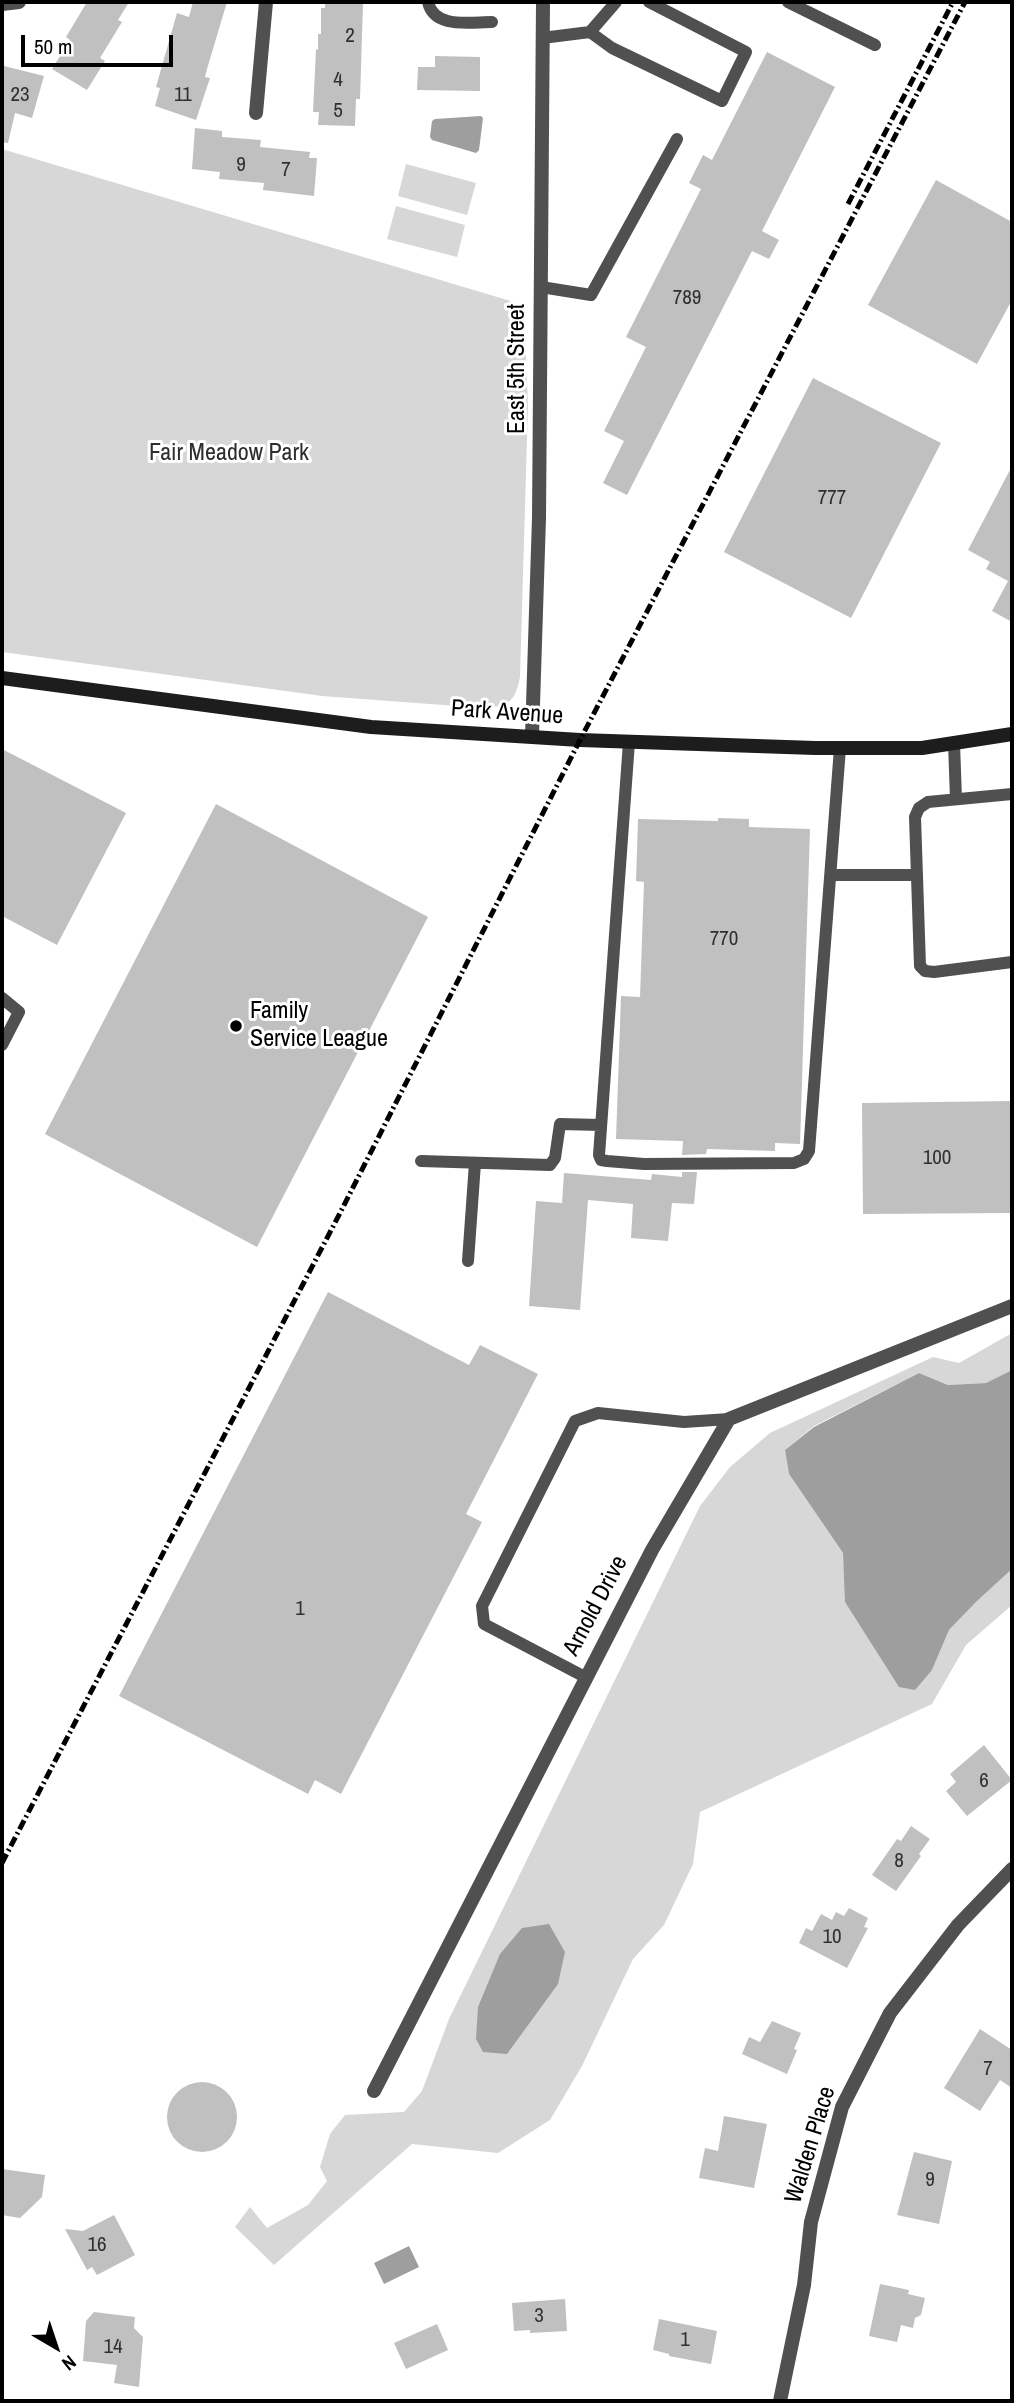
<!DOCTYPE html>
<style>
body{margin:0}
#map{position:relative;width:1014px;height:2403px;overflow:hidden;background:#fff;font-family:"Archivo Narrow",sans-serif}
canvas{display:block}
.frame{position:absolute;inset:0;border:4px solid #000;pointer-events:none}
.north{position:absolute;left:21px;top:2312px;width:70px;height:70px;-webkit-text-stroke:5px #fff;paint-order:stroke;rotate:141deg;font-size:19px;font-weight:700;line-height:28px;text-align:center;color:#000}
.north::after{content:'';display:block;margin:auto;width:24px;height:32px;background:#000;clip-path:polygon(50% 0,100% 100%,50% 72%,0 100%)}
.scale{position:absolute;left:21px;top:35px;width:152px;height:32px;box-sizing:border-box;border:4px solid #000;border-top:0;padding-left:9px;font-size:21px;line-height:24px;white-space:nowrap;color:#000;-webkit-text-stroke:5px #fff;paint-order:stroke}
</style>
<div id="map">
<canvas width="1014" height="2403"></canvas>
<div class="frame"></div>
<div class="north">N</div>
<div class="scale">50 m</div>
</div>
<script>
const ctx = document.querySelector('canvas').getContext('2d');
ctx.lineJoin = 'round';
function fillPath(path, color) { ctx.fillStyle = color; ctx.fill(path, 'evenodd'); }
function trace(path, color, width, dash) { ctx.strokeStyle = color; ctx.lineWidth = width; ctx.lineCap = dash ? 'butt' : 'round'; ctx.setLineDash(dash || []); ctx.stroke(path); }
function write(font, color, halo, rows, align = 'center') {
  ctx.font = font + ' "Archivo Narrow",sans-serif'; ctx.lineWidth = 6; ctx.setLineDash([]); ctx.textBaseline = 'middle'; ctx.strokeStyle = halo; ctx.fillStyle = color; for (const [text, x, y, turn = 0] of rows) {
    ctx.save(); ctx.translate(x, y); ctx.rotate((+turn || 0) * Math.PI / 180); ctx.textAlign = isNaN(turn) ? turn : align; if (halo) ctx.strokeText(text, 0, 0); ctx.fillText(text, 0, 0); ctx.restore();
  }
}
const green = new Path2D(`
 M 2,149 L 524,305 L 528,405 L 520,677 C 515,702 509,706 484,708 L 322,696 L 2,652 Z
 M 406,164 L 476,183 L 467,215 L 398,196 Z
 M 396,206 L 465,225 L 457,257 L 387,239 Z
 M 1012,1333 L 1012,1370 L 986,1383 L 948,1385 L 919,1373 L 814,1426 L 785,1450 L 789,1474 L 843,1553 L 846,1603 L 866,1632 L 932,1670 L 949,1630 L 976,1602 L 1012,1569 L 1012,1605 L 966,1645 L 932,1704 L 700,1812 L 693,1864 L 664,1925 L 633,1959 L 582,2066 L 550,2120 L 498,2153 L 412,2144 L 274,2265 L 235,2227 L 250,2207 L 267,2228 L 308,2205 L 327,2181 L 320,2167 L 330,2134 L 345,2115 L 404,2112 L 422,2091 L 449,2019 L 700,1506 L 730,1467 L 770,1433 L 933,1357 L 959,1363 Z`);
const water = new Path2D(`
 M 481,116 L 483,118 L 479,150 L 476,153 L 432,140 L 430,137 L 432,121 L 435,119 Z
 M 1012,1370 L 1012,1569 L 976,1602 L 949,1630 L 932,1670 L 915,1690 L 899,1687 L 845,1602 L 843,1553 L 789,1474 L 785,1450 L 814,1427 L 919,1373 L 948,1385 L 986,1383 Z
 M 549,1924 L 565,1952 L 558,1984 L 507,2054 L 483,2052 L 476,2039 L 478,2007 L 500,1954 L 522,1928 Z
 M 409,2246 L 419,2267 L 384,2284 L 374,2263 Z`);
const building = new Path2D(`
 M 87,2 L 129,2 L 118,20 L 122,22 L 100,58 L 105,61 L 87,90 L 52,69 L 70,40 L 66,37 Z
 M 193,2 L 227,2 L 207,69 L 205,77 L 210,78 L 196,120 L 155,106 L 160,88 L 156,87 L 177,13 L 189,17 Z
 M 325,2 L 363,3 L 360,99 L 356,99 L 355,126 L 318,125 L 319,112 L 313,112 L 316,49 L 318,50 L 318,34 L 321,34 L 321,8 L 325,8 Z
 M 767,52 L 835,87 L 762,231 L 779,240 L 769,259 L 752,251 L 627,495 L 603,483 L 624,441 L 604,431 L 646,347 L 626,337 L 701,189 L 689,183 L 703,155 L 712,160 Z
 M 435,56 L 480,57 L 480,91 L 417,90 L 418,67 L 435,67 Z
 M 4,66 L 44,76 L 32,118 L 15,113 L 8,143 L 2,142 Z
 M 195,128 L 222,131 L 222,137 L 261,140 L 260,147 L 310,152 L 309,158 L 317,158 L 314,196 L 263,190 L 264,183 L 219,179 L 220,172 L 192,169 Z
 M 936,180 L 1012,222 L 1012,300 L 977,364 L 868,305 Z
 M 813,378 L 941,443 L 851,618 L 724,552 Z
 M 1012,466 L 1012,622 L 992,611 L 1008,581 L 986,569 L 990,562 L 968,550 Z
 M 2,749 L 126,813 L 57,945 L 2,916 Z
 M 216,804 L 428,917 L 257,1247 L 45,1134 Z
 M 718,818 L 749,819 L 749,827 L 810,829 L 800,1144 L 775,1143 L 775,1151 L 707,1149 L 706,1154 L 682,1155 L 683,1141 L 616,1139 L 621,996 L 640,997 L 644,882 L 636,881 L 638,819 L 718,821 Z
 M 1012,1101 L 1012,1213 L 863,1214 L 862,1103 Z
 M 682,1172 L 697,1172 L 694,1204 L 672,1203 L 668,1241 L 631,1238 L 633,1204 L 588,1200 L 580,1310 L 529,1306 L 536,1201 L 562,1203 L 564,1173 L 651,1180 L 652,1174 L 682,1177 Z
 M 328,1292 L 469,1365 L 480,1345 L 538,1374 L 466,1514 L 482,1522 L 341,1794 L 315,1780 L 308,1794 L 119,1696 Z
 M 984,1745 L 1012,1780 L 967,1816 L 946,1791 L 956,1782 L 950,1774 Z
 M 911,1826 L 930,1839 L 919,1854 L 921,1856 L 896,1891 L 872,1875 L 897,1839 L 901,1841 Z
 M 849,1908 L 868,1918 L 864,1927 L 868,1928 L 847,1968 L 799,1943 L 806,1928 L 812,1931 L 821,1914 L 832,1920 L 836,1912 L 844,1916 Z
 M 772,2021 L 801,2033 L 794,2049 L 797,2050 L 787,2074 L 742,2054 L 749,2037 L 760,2042 Z
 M 980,2029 L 1012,2050 L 1012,2088 L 1000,2080 L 980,2111 L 944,2088 Z
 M167 2117a35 35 0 1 1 70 0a35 35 0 1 1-70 0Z
 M 724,2116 L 767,2124 L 754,2188 L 699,2178 L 705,2148 L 718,2151 Z
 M 914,2152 L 952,2161 L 939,2224 L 897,2215 Z
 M 2,2169 L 45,2175 L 42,2197 L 20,2218 L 2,2215 Z
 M 114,2215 L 135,2255 L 97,2275 L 92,2267 L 87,2270 L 65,2229 L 83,2231 Z
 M 880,2284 L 909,2290 L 908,2294 L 925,2298 L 921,2315 L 915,2318 L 913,2328 L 901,2325 L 897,2342 L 869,2336 Z
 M 565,2299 L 567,2331 L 530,2333 L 530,2330 L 514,2331 L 512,2303 Z
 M 94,2312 L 135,2317 L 134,2328 L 143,2337 L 139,2387 L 114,2383 L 117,2365 L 83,2361 L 86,2321 Z
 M 659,2319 L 717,2331 L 711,2364 L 669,2356 L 669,2354 L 653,2350 Z
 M 437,2324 L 448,2350 L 406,2369 L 394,2343 Z`);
const lane = new Path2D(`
 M 428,2 C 434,29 469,22 492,22
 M 788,2 L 875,45
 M 590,32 L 612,48 L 722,101 L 746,52 L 649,2
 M 542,38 L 590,32 L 616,2
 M 541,287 L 591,295 L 677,139
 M 629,742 L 599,1155 L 601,1160 L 607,1161 L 644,1164 L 794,1163 L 804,1159 L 809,1151 L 840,748
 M 954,743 L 956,799
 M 1012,794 L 928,802 L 919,808 L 915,817 L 920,966 L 925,971 L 934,972 L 1012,962
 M 832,875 L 916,875
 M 2,998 L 19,1012 L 2,1045
 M 421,1161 L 550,1165 L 555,1158 L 560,1124 L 601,1125
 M 468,1261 L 475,1163
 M 585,1677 L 484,1624 L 482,1606 L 575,1421 L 598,1413 L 684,1422 L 729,1419`);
const street = new Path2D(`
 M 2,4 L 19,2
 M 256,113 L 266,2
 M 532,736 L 539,518 L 543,2
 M 374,2091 L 652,1550 L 729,1419 L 1012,1306
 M 780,2401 L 804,2285 L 811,2222 L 842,2107 L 890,2013 L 958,1925 L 1012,1869`);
const secondary = new Path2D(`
 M 2,678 L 371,727 L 580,740 L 815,748 L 922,748 L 1012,734`);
const rail = new Path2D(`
 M 848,204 L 953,2
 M 2,1863 L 340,1213 L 580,740 L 965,2`);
const markers = [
 [236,1026,7,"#000"]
];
const numberNames = [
 ["2",350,36],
 ["4",338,80],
 ["23",20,95],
 ["11",183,95],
 ["5",338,111],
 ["9",241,165],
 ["7",286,170],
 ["789",687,298],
 ["777",832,498],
 ["770",724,939],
 ["100",937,1158],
 ["1",300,1609],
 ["6",984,1781],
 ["8",899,1861],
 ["10",832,1937],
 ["7",988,2069],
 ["9",930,2180],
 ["16",97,2245],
 ["3",539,2316],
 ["1",685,2340],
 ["14",113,2347]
];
const streetNames = [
 ["East 5th Street",518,369,-90],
 ["Park Avenue",507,713,4],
 ["Arnold Drive",596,1606,-62],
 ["Walden Place",811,2145,-73]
];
const parkNames = [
 ["Fair Meadow Park",229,454]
];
const poiNames = [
 ["Family",250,1012],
 ["Service League",250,1040]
];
fillPath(green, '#d7d7d7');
fillPath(water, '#9e9e9e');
fillPath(building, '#c0c0c0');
trace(lane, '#505050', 12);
trace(street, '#505050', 14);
trace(secondary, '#1d1d1d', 14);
trace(rail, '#000', 5, [10, 3.5, 2, 3.5]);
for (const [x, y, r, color] of markers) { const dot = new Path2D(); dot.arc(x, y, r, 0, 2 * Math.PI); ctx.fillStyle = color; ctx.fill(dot); trace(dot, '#fff', 2.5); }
write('21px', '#303030', null, numberNames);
write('24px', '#000', '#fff', streetNames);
write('24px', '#2e2e2e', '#fff', parkNames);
write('24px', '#000', '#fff', poiNames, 'left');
</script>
